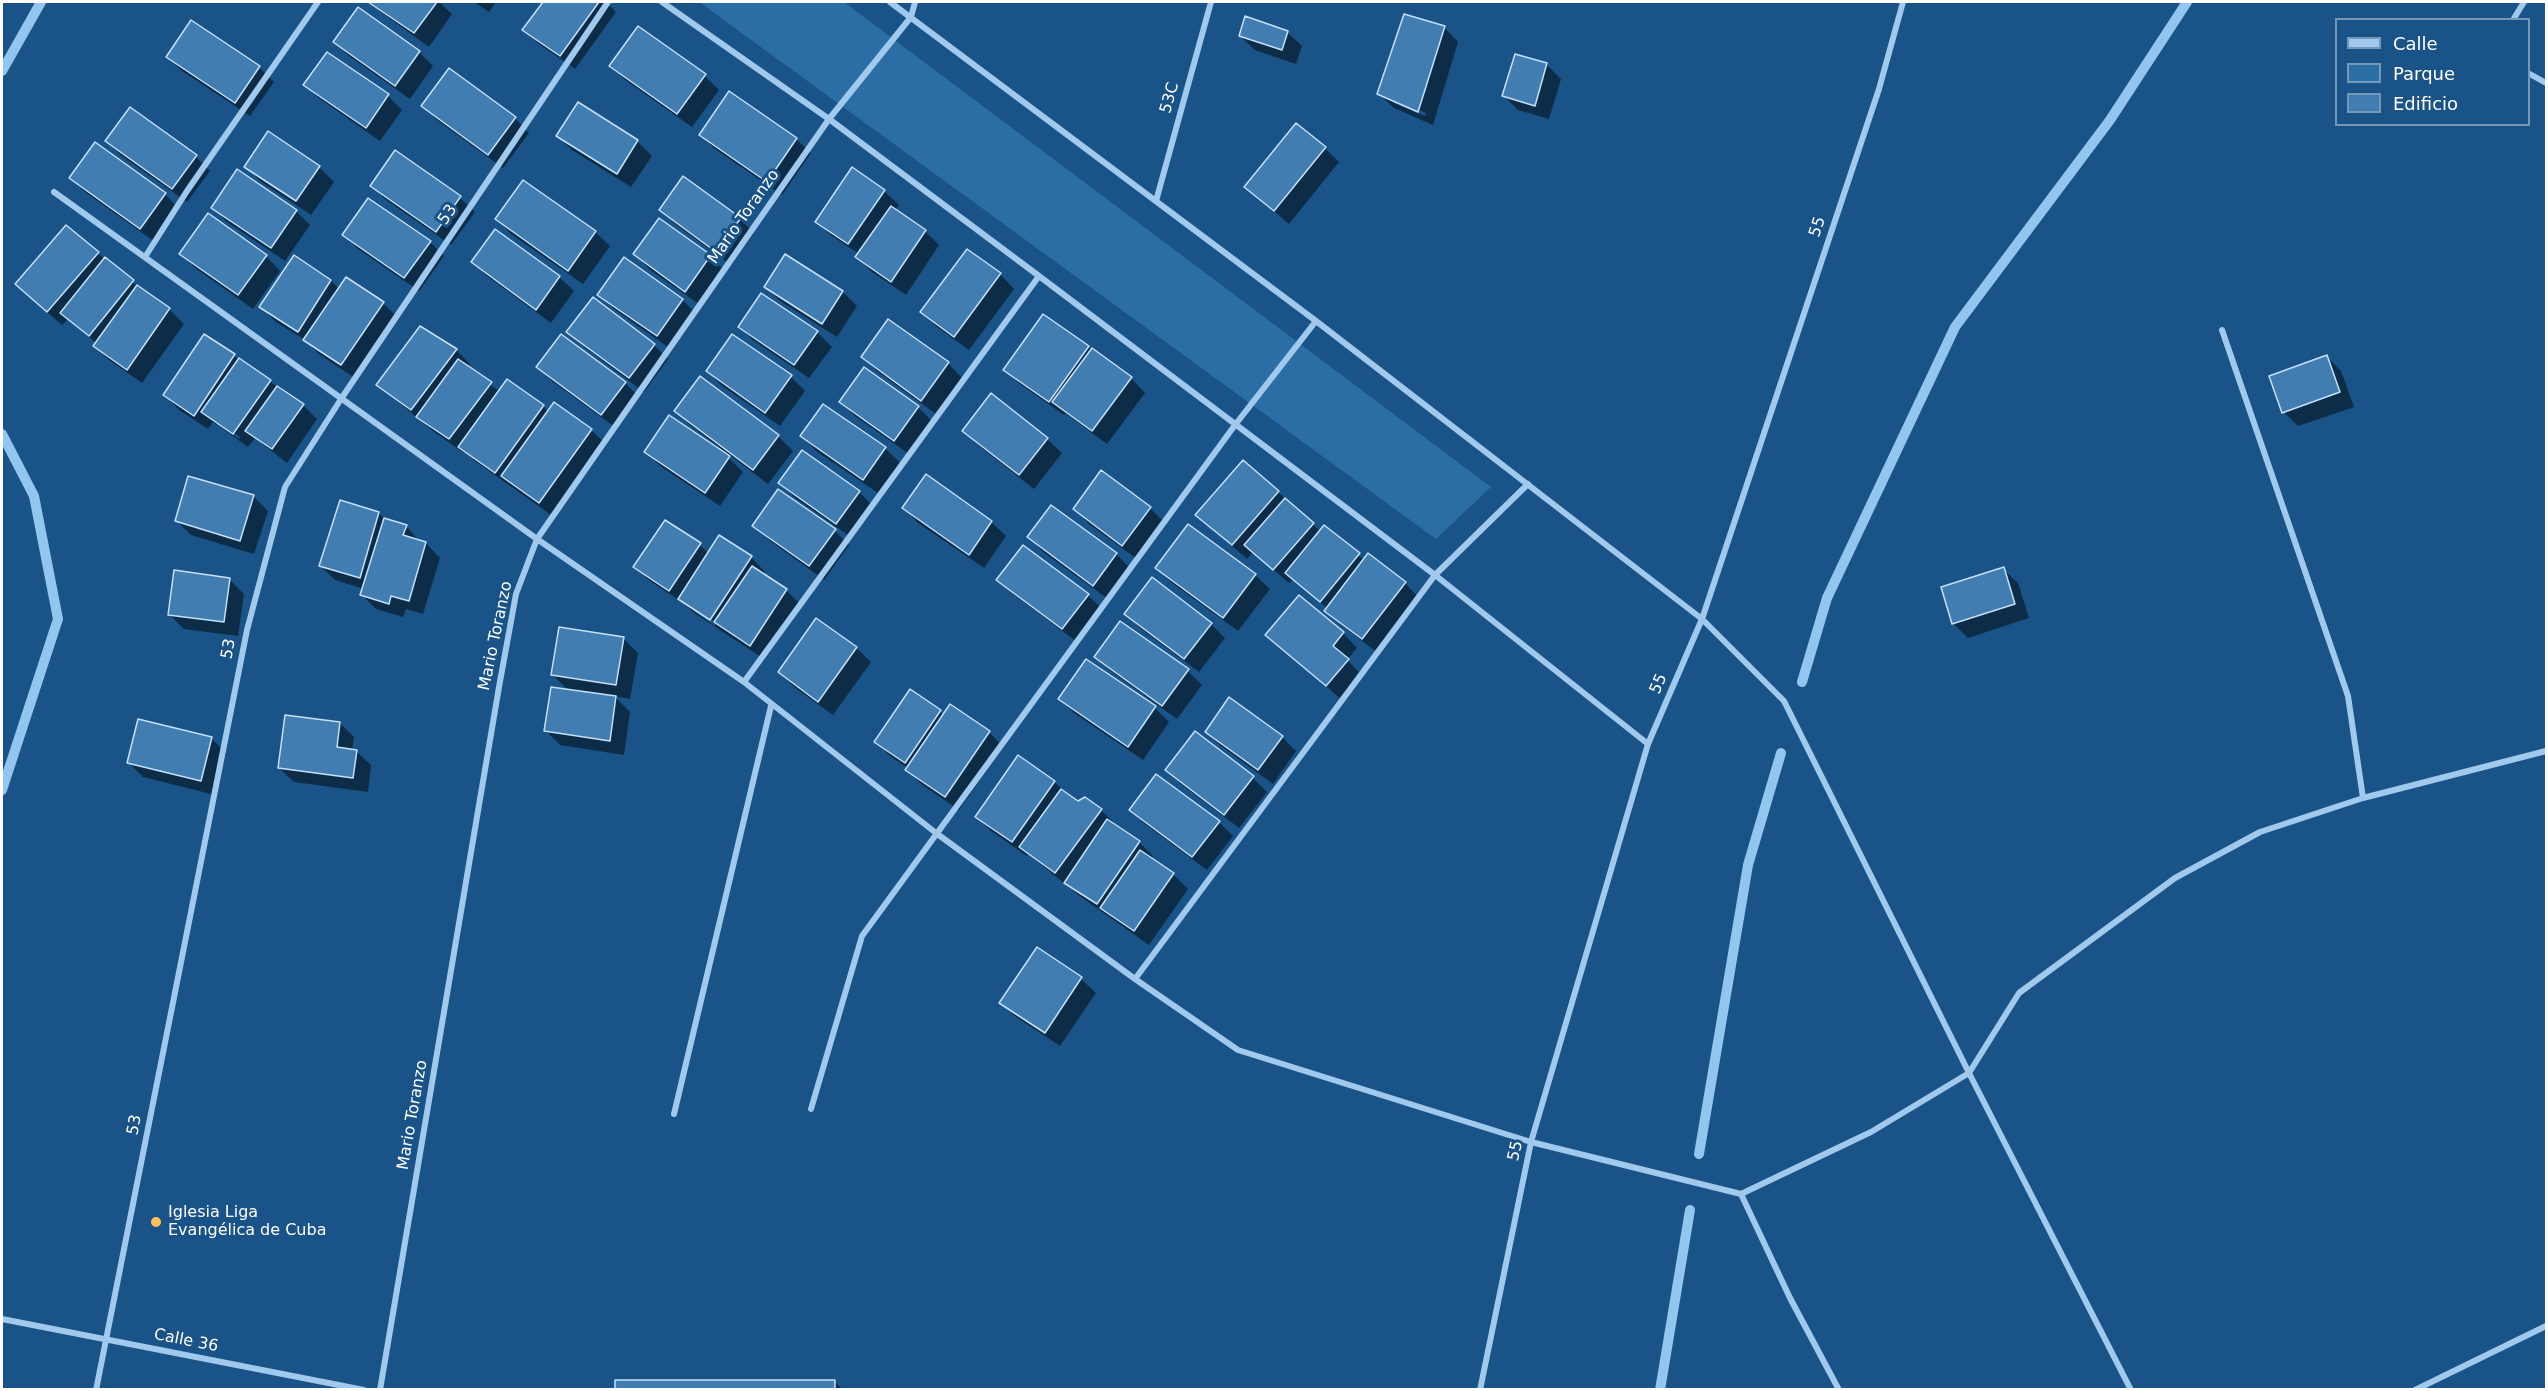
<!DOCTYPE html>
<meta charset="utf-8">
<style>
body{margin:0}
#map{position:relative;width:2548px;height:1391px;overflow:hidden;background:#195387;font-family:"DejaVu Sans",sans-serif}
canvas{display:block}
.frame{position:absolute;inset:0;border:3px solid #fff;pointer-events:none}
.legend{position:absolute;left:2335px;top:18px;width:195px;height:108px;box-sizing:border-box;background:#195387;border:2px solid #7598b7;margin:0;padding:8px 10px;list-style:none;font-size:18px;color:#fff}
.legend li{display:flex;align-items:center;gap:12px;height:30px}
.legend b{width:30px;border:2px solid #7598b7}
</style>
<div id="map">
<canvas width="2548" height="1391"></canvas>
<div class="frame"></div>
<ul class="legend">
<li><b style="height:8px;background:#a0c9ed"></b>Calle</li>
<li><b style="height:16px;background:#2b6da5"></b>Parque</li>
<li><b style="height:16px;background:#417db0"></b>Edificio</li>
</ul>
</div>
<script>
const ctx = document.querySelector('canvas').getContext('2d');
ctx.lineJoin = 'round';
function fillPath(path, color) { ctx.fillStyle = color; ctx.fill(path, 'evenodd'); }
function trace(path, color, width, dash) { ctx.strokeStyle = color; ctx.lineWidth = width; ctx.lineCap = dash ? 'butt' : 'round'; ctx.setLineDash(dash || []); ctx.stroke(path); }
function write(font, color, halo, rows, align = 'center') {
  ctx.font = font + ' "DejaVu Sans",sans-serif'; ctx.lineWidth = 6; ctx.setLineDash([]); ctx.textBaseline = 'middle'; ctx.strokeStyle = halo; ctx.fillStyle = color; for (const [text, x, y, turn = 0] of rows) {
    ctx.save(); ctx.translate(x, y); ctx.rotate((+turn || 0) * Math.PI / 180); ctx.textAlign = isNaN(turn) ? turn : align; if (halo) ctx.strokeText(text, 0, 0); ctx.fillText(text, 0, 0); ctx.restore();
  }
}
const green = new Path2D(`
 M 699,2 L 844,2 L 1491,487 L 1436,539 Z`);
const shadow = new Path2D(`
 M 367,2 L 439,2 L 452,14 L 429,47 Z
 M 474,2 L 496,2 L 489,12 Z
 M 544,2 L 606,2 L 616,12 L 575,69 L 539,44 L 524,30 Z
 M 191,22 L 259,67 L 274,82 L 250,116 L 182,71 L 167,57 Z
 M 1444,27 L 1458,42 L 1433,125 L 1394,108 L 1379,94 ZM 1394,99 L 1426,113 L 1425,116 L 1394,103 Z
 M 1287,32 L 1302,46 L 1296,64 L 1255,50 L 1240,36 Z
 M 335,42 L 419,52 L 433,66 L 410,99 L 349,56 Z
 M 1546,64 L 1561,79 L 1549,119 L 1518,110 L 1504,96 Z
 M 611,65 L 705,76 L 719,90 L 692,127 L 625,80 Z
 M 305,85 L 388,96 L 402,110 L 380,141 L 320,99 Z
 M 578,104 L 637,141 L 652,156 L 631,187 L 572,150 L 558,136 Z
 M 423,105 L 515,118 L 529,133 L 503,168 L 437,120 Z
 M 268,133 L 319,167 L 334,182 L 311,215 L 260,181 L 246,166 Z
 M 701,135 L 796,139 L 811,153 L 782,195 L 715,149 Z
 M 107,141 L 196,157 L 210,171 L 187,202 L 122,156 Z
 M 1325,148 L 1339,162 L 1289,224 L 1246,187 Z
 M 396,152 L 460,198 L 475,212 L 451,245 L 386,200 L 372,186 Z
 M 71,178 L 165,194 L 179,209 L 155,242 L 85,192 Z
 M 884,191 L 899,205 L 895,211 L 925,231 L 939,245 L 906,295 L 872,272 L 857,257 L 859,254 L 832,236 L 817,222 Z
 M 213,207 L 296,211 L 310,225 L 285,261 L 227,222 Z
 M 661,209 L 740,219 L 754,233 L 731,265 L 675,224 Z
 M 497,219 L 595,232 L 610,246 L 583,284 L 511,234 Z
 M 660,220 L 710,257 L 725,271 L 700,305 L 649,269 L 635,254 Z
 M 66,227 L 143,291 L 170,310 L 184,324 L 142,383 L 109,360 L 95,346 L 97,344 L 68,319 L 62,325 L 31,298 Z
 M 496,231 L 559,277 L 574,291 L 551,323 L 487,276 L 473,262 Z
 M 344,235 L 430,242 L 444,256 L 419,291 L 358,249 Z
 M 181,254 L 266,256 L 280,271 L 253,309 L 195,268 Z
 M 785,256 L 843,292 L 857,306 L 837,337 L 780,301 L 766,287 Z
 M 624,259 L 682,300 L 697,314 L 672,350 L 614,309 L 599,295 Z
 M 1000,274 L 1014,289 L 969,350 L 937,327 L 922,312 Z
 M 346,279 L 383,303 L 398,318 L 356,379 L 319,354 L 305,340 L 276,322 L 261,307 L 331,281 L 339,289 Z
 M 761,295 L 817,332 L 832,347 L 809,378 L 754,341 L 740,327 Z
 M 889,321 L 948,363 L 962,378 L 936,414 L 877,371 L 863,357 Z
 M 568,331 L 654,345 L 668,359 L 644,392 L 583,346 Z
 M 733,336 L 791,377 L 805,391 L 780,426 L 722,386 L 708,371 Z
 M 1088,347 L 1131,378 L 1145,393 L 1107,444 L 1065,413 L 1064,415 L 1020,384 L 1005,370 Z
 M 456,350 L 470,364 L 468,367 L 500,392 L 543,406 L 549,412 L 554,404 L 591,430 L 606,444 L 554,517 L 475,461 L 465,451 L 464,453 L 433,431 L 378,385 Z
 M 234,356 L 303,405 L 317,419 L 287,463 L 255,438 L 248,447 L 213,422 L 208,429 L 179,410 L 165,395 ZM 217,421 L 240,437 L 239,439 L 217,425 Z
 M 2327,357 L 2341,371 L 2354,407 L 2298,426 L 2284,412 Z
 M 538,367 L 625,383 L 639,397 L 616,428 L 552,381 Z
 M 701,378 L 778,436 L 793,451 L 768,484 L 690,425 L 676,411 Z
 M 991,396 L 1047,439 L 1062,453 L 1034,489 L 978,445 L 964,431 Z
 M 840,402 L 918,407 L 932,421 L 909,454 L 855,416 Z
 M 823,406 L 885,448 L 900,463 L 878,493 L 816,451 L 802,436 Z
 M 646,451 L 728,457 L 743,472 L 720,506 L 660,466 Z
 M 926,476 L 991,522 L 1006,536 L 984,568 L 918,523 L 904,508 Z
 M 780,483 L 859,492 L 873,506 L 851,537 L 795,498 Z
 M 1278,492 L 1321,532 L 1365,560 L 1368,555 L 1405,583 L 1419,598 L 1377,652 L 1341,625 L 1326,611 L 1328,609 L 1293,579 L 1289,583 L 1253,552 L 1247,559 L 1197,515 Z
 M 253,496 L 268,511 L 254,554 L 191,535 L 177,521 Z
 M 1150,508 L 1164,522 L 1137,559 L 1089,524 L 1075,509 Z
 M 379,513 L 385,520 L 406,526 L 420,542 L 426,543 L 440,558 L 423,614 L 406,609 L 403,617 L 376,609 L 362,595 L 364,589 L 335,580 L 321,566 Z
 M 665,522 L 700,545 L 709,554 L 751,557 L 765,572 L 763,575 L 786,590 L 801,605 L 764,659 L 694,613 L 685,604 L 650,581 L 635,567 ZM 694,608 L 717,623 L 715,626 L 694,611 Z
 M 754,526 L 835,531 L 849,545 L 824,580 L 769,540 Z
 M 1029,537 L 1116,554 L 1130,568 L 1108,599 L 1043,552 Z
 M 1023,547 L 1088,595 L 1102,609 L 1077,642 L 1013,594 L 998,580 Z
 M 1157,568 L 1255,575 L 1270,589 L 1238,631 L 1172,583 Z
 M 2003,569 L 2018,583 L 2029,618 L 1968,638 L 1953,623 Z
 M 229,579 L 244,594 L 238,636 L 184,629 L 169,614 Z
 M 1126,614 L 1211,624 L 1225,638 L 1199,672 L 1140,628 Z
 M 1121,623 L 1188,671 L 1202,685 L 1177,719 L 1111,671 L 1096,657 Z
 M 1343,633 L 1357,648 L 1347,660 L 1362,675 L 1341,699 L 1267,635 Z
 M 623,638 L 638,653 L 630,699 L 614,696 L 630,712 L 624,755 L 560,745 L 546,731 L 569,691 L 552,674 Z
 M 856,648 L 871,662 L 833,715 L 794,687 L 780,672 Z
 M 1086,661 L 1155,708 L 1169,722 L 1143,760 L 1074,713 L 1060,699 Z
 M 940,711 L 944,716 L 989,732 L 1003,747 L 959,810 L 921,784 L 907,769 L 908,768 L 890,756 L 876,741 Z
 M 340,723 L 354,737 L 352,751 L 356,751 L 371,765 L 368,792 L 294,782 L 279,768 Z
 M 1206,732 L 1282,737 L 1296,751 L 1273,784 L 1221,746 Z
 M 1195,733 L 1253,778 L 1267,792 L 1239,828 L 1181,784 L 1167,770 Z
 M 211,738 L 226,753 L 215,795 L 143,777 L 129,763 Z
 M 1019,757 L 1054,782 L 1078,803 L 1101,810 L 1115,824 L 1139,842 L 1153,856 L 1151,859 L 1173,874 L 1188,889 L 1149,945 L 1081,897 L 1028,854 L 1027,856 L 991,831 L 977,817 Z
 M 1131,810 L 1219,822 L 1233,836 L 1207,870 L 1145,824 Z
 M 1037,950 L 1081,979 L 1096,993 L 1060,1046 L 1016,1017 L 1001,1003 Z
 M 835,1382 L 843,1390 L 617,1390 Z`);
const stream = new Path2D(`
 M 2,71 L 41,2
 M 2,434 L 34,496 L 58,619 L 2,790
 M 1802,682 L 1827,598 L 1955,327 L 2110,120 L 2187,2
 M 1699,1154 L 1748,865 L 1781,753
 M 1660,1390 L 1690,1210`);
const building = new Path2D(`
 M 368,2 L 437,2 L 414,33 Z
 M 543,2 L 599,2 L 560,56 L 522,30 Z
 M 358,7 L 420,51 L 395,86 L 333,42 Z
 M 1404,14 L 1445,26 L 1418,112 L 1377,94 Z
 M 1245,16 L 1288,31 L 1282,50 L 1239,36 Z
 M 191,20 L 260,66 L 235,103 L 166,57 Z
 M 638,26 L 706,74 L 677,114 L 609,66 Z
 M 327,52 L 389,94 L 366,128 L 303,85 Z
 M 1515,54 L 1547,63 L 1535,106 L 1502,96 Z
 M 449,68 L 516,117 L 488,155 L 421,106 Z
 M 729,91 L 797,138 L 767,182 L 699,135 Z
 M 578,102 L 638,140 L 617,174 L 556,136 Z
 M 130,107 L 197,155 L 172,189 L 105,141 Z
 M 1296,123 L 1326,147 L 1274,211 L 1244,187 Z
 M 268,131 L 320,166 L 296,201 L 244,167 Z
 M 95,142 L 166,193 L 140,229 L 69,178 Z
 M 395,150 L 461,196 L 436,232 L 370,186 Z
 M 852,167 L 885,190 L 848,244 L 815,222 Z
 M 237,169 L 297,210 L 271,248 L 211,208 Z
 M 683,176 L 741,218 L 716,252 L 659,210 Z
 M 523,180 L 596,231 L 568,271 L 495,219 Z
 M 368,198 L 431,241 L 404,278 L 342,235 Z
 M 891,206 L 926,230 L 891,282 L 855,257 Z
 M 208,213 L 267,255 L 238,295 L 179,254 Z
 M 659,218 L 711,255 L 685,292 L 633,254 Z
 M 66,225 L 99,252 L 47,312 L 15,284 Z
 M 495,229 L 560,276 L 536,310 L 471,262 Z
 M 967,249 L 1001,273 L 954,337 L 920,312 Z
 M 785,254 L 843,291 L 822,324 L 764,287 Z
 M 294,255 L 331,280 L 298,332 L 259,307 Z
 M 105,257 L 134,280 L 89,336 L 60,313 Z
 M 624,257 L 683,299 L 657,336 L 597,295 Z
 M 346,277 L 384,302 L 341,365 L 303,340 Z
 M 137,285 L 170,308 L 127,370 L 93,346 Z
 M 761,293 L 818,331 L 794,365 L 738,327 Z
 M 593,297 L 655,344 L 629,378 L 566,332 Z
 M 1043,314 L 1089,346 L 1049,402 L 1003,370 Z
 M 888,319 L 949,362 L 921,401 L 861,357 Z
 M 420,326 L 457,349 L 411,410 L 376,385 Z
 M 204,334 L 235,354 L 194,416 L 163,395 Z
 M 561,334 L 626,382 L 601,415 L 536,367 Z
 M 732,334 L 792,375 L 765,413 L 706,371 Z
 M 1092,348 L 1132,377 L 1092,431 L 1052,402 Z
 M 2327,355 L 2340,392 L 2282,413 L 2269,376 Z
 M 239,358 L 271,380 L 233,434 L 201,412 Z
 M 458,359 L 492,382 L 449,439 L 416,417 Z
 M 864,367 L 919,406 L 894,441 L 839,402 Z
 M 700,376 L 779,435 L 753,470 L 674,411 Z
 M 507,379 L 544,405 L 495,473 L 458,447 Z
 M 277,386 L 304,404 L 272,449 L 245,431 Z
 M 991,393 L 1048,438 L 1019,475 L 962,431 Z
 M 554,402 L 592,429 L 539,503 L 501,476 Z
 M 823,404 L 886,447 L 863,480 L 800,436 Z
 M 669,415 L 730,456 L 705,493 L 644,452 Z
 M 802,450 L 860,491 L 836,524 L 778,483 Z
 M 1243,460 L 1279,491 L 1232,545 L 1195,515 Z
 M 1101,470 L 1151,507 L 1122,546 L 1073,509 Z
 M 926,474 L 992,521 L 969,555 L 902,508 Z
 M 188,476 L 254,495 L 240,541 L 175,521 Z
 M 778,489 L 836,529 L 809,566 L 752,526 Z
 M 1285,498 L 1314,523 L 1273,570 L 1244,545 Z
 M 340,500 L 379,512 L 360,578 L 319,566 Z
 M 1051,505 L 1117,553 L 1093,586 L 1027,537 Z
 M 384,518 L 407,525 L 403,535 L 426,542 L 409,601 L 391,596 L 389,604 L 360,595 Z
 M 665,520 L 701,543 L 669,591 L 633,567 Z
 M 1188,524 L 1256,574 L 1223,618 L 1155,568 Z
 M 1324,525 L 1360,553 L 1320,602 L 1285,573 Z
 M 719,535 L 752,556 L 710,620 L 678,599 Z
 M 1023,545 L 1089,594 L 1062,629 L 996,580 Z
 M 1368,553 L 1406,582 L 1362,639 L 1324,611 Z
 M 752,566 L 787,589 L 750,646 L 714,622 Z
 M 2004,567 L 2015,604 L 1952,624 L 1941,587 Z
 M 174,570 L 230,578 L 224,622 L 168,615 Z
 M 1152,577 L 1212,623 L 1184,659 L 1124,614 Z
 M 1299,595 L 1344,632 L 1333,646 L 1349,659 L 1326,686 L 1265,635 Z
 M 816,618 L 857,647 L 818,702 L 778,672 Z
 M 1120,621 L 1189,669 L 1162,706 L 1094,657 Z
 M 559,627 L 624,637 L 616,685 L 551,675 Z
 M 1086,659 L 1156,706 L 1128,747 L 1058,699 Z
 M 551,687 L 616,696 L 610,741 L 544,731 Z
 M 910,689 L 941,710 L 905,763 L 874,742 Z
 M 1229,697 L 1283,736 L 1258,770 L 1205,732 Z
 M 950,704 L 990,731 L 945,797 L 905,770 Z
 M 285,715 L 340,722 L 337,747 L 357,750 L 353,778 L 278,768 Z
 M 138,719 L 212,737 L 201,781 L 127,763 Z
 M 1195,731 L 1254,776 L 1224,815 L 1165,770 Z
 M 1018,755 L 1055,781 L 1012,842 L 975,817 Z
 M 1156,774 L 1220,821 L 1192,857 L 1129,810 Z
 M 1061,789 L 1078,801 L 1085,797 L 1102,809 L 1055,873 L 1019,847 Z
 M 1107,819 L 1140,841 L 1097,904 L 1064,883 Z
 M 1140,850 L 1174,873 L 1134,931 L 1100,908 Z
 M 1037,947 L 1082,977 L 1045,1033 L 999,1003 Z
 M 615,1380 L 835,1380 L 835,1390 L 615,1390 Z`);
const minor = new Path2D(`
 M 662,2 L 829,119 L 1039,276 L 1435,575 L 1648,744
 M 890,2 L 1316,321 L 1702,619 L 1784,701 L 1969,1073 L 2131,1390
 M 2513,20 L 2524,2
 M 2528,73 L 2546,83
 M 54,192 L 537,539 L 744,682 L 936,833 L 1135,979 L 1238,1050 L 1531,1142 L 1741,1194 L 1871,1132 L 1969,1073 L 2019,993 L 2175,878 L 2260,832 L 2363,798 L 2546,751
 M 1156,201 L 1211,2
 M 145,257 L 187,191 L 318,2
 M 2222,330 L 2348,696 L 2363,798
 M 744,682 L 1039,276
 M 1135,979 L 1435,575 L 1528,484
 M 811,1109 L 862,936 L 1235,425 L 1316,321
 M 674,1114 L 771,706
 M 1741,1194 L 1790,1298 L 1839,1390
 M 2,1319 L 364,1390
 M 96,1390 L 247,630 L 285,487 L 341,399 L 608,2
 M 380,1390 L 499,687 L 516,594 L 537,539 L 829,119 L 911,17 L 915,2
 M 1480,1390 L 1531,1142 L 1648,744 L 1702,619 L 1879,89 L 1903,2
 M 2415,1390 L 2546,1326`);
const markers = [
 [156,1222,6,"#ffc15b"]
];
const streetNames = [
 ["53C",1170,98,-74],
 ["53",448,215,-56],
 ["Mario Toranzo",744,217,-55],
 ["55",1818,227,-72],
 ["Mario Toranzo",496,636,-78],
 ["53",229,649,-79],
 ["55",1659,684,-66],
 ["Mario Toranzo",413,1115,-80],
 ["53",135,1125,-79],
 ["55",1516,1151,-77],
 ["Calle 36",186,1341,11]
];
const poiNames = [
 ["Iglesia Liga",168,1213],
 ["Evangélica de Cuba",168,1231]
];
fillPath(green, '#2b6da5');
fillPath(shadow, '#0007');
trace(stream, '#92c6ef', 10);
fillPath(building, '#417db0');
trace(building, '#c5e1f9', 1.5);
trace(minor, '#a0c9ed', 6);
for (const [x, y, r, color] of markers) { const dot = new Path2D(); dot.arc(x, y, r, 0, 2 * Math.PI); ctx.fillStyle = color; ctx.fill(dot); trace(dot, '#195387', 2); }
write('16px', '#fff', '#195387', streetNames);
write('16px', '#fff', '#195387', poiNames, 'left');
</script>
